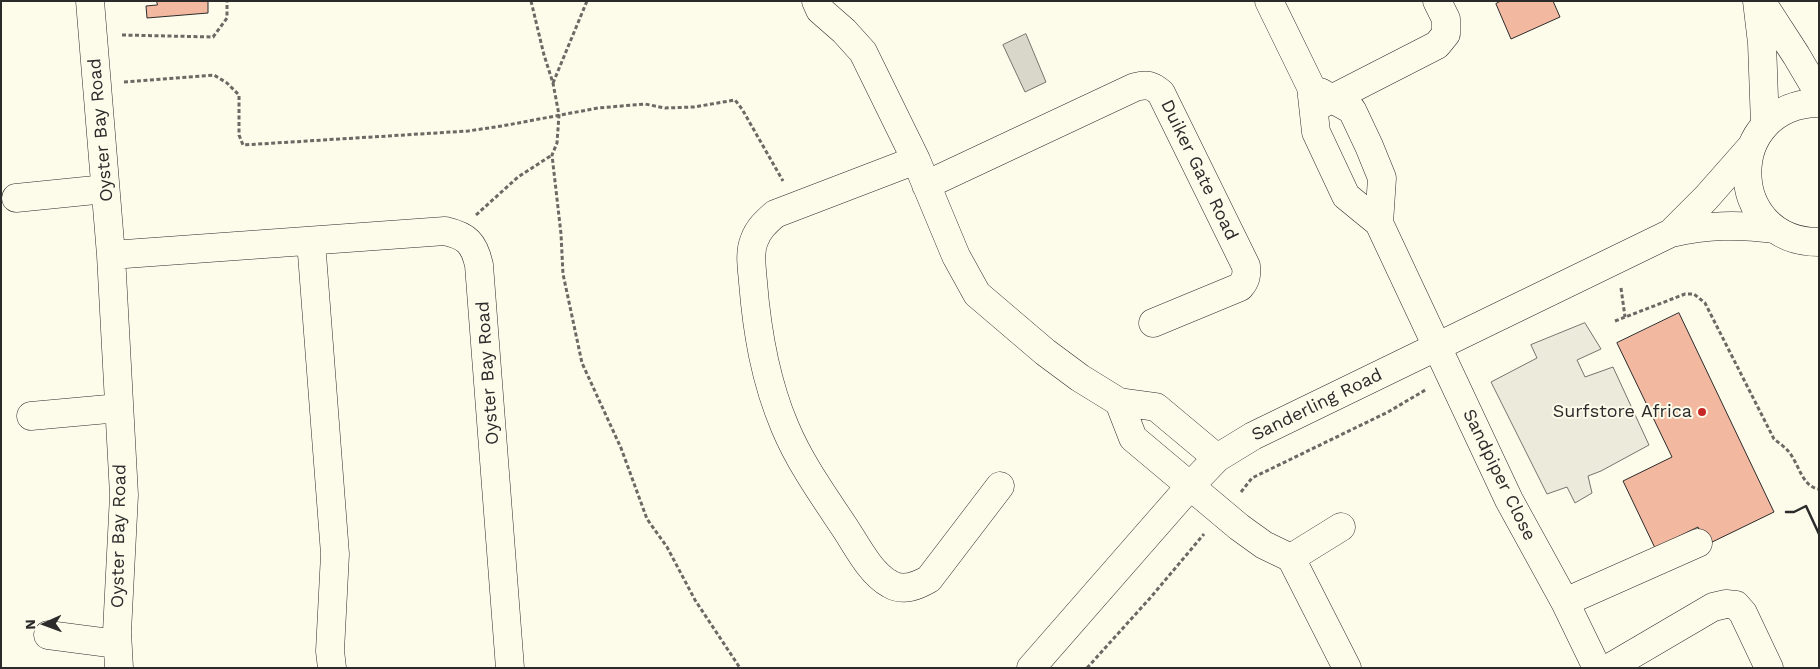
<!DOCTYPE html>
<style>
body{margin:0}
#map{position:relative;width:1820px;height:669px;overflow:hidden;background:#fdfbea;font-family:"Work Sans",sans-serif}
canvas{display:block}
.frame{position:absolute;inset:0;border:2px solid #2b2b2b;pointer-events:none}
.north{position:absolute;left:20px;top:599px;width:50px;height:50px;-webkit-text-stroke:4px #fdfbea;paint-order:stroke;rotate:268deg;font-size:14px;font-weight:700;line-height:20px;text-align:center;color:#2b2b2b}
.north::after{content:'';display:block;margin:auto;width:18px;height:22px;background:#2b2b2b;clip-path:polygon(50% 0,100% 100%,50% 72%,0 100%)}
</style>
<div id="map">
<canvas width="1820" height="669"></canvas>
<div class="frame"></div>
<div class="north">N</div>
</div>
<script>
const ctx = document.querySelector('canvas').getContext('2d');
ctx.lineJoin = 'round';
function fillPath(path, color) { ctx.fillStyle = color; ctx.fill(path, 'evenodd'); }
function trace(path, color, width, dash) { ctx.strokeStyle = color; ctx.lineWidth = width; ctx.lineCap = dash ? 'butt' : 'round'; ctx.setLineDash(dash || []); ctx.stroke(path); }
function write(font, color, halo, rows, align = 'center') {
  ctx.font = font + ' "Work Sans",sans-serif'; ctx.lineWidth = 4; ctx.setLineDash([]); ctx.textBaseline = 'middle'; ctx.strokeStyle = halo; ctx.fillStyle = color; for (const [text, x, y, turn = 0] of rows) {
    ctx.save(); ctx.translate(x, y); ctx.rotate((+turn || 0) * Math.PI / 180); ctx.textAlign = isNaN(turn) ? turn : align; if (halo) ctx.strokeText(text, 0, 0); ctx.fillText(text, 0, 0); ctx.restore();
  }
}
const parking = new Path2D(`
 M 1585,323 L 1601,349 L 1577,360 L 1585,377 L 1613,367 L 1649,445 L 1601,471 L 1588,476 L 1592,493 L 1575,503 L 1567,487 L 1547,494 L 1491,382 L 1537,358 L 1531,345 Z`);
const water = new Path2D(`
 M 1026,34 L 1046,82 L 1025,92 L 1003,45 Z`);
const building = new Path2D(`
 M 157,1 L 208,1 L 208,13 L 147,18 L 146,6 L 157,5 Z
 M 1501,1 L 1553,1 L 1560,17 L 1511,39 L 1496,4 Z
 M 1679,313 L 1774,512 L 1706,545 L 1698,527 L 1655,548 L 1623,481 L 1672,457 L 1617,343 Z`);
const path = new Path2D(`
 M 531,1 L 544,55 L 553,83 L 559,115 L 557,143 L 552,155 L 561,234 L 563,274 L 582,363 L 621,448 L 647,519 L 667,547 L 695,600 L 740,668
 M 122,35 L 213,37 L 227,18 L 227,1
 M 124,82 L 214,75 L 227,83 L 239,95 L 239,135 L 243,145 L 468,131 L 502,126 L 598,108 L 645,104 L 665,108 L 694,107 L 735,100 L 742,109 L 783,181
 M 553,83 L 587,1
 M 476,215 L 518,177 L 552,155
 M 1621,288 L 1625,317
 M 1615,321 L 1685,294 L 1694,294 L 1705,303 L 1774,439 C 1779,443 1785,447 1789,452 C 1799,464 1802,487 1819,489
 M 1241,492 L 1252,478 L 1388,412 L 1427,389
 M 1087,668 L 1151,597 L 1204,534`);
const minor = new Path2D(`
 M 90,1 L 111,255 L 124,495 L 117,632 L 119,668
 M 816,1 L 820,10 L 844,31 L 863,52 L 916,160 L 956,256 L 977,294 L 1045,352 L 1080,378 L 1119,402 L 1156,407 L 1217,458
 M 1269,1 L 1311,87 L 1316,132 L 1346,196 L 1379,223 L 1509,500 L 1565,602 L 1597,668
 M 1757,1 L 1762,43 L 1765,125
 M 1761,1 L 1796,55 L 1819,94
 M 1320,92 L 1352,110 L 1369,146 L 1382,178 L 1379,223
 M 1314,108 L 1437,45 L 1446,34 L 1446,19 L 1437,1
 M 916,160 L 775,214 C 766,222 758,229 754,241 C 749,253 752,269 753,282 C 757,332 765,380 785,427 C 800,463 823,495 845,528 C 857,546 870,573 890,584 C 903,592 917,586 929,579 L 1000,486
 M 926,185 L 1135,87 C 1147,84 1152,85 1161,93 L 1246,266 C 1247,275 1246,280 1240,287 L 1153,323
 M 16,198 L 105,189
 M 1671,233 L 1706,198 L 1751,147
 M 311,241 L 335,554 L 330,651 L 332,668
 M 111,255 L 445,231 C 467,236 474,243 479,265 L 510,668
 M 1119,402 L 1133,438 L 1239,527 L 1264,545 L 1291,558 L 1347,668
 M 31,416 L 119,408
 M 1291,558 L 1341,527
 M 1565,602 L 1698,543
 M 48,635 L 117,644
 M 1031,668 L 1191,485 L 1217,458 L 1253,436 L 1671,233 C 1708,225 1737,224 1774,229
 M 1609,668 L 1713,607 L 1726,604 L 1736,605 L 1743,613 L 1769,668`);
const major = new Path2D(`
 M 1819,103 C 1723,104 1724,242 1819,242`);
const wall = new Path2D(`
 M 1786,512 L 1794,512 L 1806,506 L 1819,534`);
const markers = [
 [1702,412,5,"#c62828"]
];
const streetNames = [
 ["Oyster Bay Road",101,130,-95],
 ["Duiker Gate Road",1199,170,64],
 ["Oyster Bay Road",488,373,-94],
 ["Sanderling Road",1317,405,-26],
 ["Sandpiper Close",1499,475,64],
 ["Oyster Bay Road",119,536,-89]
];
const poiNames = [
 ["Surfstore Africa",1692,412]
];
fillPath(parking, '#eceadb');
trace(parking, '#74746e', 1);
fillPath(water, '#d8d7c9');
trace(water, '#74746e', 1);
fillPath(building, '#f2b8a0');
trace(building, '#2b2b2b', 1);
trace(minor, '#2b2b2b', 29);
trace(major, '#2b2b2b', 29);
trace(path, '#6a6964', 3, [4, 2.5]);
trace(minor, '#fdfbea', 28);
trace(major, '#fdfbea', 28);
trace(wall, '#2b2b2b', 2.5);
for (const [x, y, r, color] of markers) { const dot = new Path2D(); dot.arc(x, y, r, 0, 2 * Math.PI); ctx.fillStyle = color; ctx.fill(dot); trace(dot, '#fdfbea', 2); }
write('18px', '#2b2b2b', '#fdfbea', streetNames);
write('18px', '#2b2b2b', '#fdfbea', poiNames, 'right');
</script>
